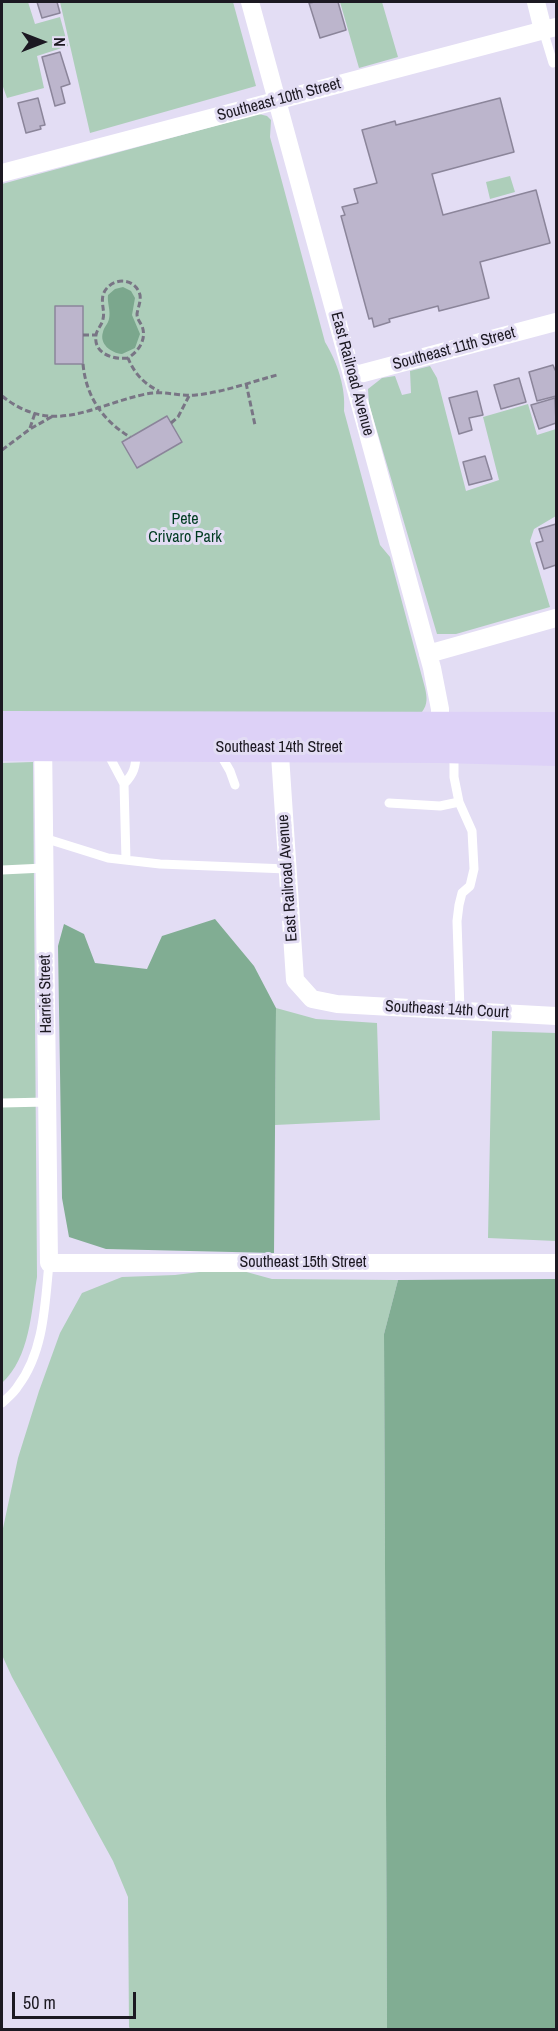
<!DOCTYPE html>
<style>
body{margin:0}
#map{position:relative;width:558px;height:2031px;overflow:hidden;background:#e3ddf4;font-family:"Archivo Narrow",sans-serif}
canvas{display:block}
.frame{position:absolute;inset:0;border:3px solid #1c1922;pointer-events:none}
.north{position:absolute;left:12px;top:12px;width:60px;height:60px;-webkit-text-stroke:4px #e3ddf4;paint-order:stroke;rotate:90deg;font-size:16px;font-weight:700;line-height:24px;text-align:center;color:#1c1922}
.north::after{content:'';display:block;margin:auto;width:21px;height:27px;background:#1c1922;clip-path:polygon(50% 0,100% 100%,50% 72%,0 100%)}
.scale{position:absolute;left:12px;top:1992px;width:124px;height:27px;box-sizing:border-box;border:3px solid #1c1922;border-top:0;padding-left:8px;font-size:18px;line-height:21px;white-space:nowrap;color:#1c1922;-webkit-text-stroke:4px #e3ddf4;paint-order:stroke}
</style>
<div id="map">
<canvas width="558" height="2031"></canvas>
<div class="frame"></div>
<div class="north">N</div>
<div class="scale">50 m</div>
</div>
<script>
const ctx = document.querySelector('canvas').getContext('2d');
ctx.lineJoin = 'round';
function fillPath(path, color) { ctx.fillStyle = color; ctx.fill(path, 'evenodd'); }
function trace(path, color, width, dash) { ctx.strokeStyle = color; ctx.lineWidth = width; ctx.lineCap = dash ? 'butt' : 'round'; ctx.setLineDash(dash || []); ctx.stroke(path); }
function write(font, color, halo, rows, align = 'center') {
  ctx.font = font + ' "Archivo Narrow",sans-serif'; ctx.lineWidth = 6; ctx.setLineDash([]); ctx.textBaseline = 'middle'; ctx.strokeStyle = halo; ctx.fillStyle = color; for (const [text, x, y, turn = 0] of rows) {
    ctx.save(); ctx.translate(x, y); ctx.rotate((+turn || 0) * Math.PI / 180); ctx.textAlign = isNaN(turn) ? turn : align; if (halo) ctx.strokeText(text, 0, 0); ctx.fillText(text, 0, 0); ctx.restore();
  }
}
const green = new Path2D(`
 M 2,2 L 28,2 L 35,24 L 60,17 L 68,46 L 37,56 L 44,88 L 7,98 L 2,84 Z
 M 60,2 L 233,2 L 256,86 L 90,133 Z
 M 340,2 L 382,2 L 398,57 L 359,68 Z
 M 259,114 L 267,116 L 271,120 L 270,137 L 325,342 C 337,362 346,387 344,411 L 380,545 L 390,557 L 425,688 C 427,697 428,704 422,712 L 2,714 L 2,184 Z
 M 510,176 L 515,192 L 490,199 L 486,182 Z
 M 430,366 L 437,378 L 466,491 L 499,480 L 483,417 L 528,404 L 537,435 L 556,429 L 556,516 L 534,529 L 530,541 L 550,607 L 456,634 L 437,634 L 369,404 L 368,389 L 382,378 L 395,376 L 402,395 L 411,393 L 410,371 Z
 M 33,762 L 37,1277 C 31,1313 30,1357 2,1383 L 2,763 Z
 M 276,1008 L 316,1019 L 377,1023 L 380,1120 L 275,1125 Z
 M 492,1031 L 556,1033 L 556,1241 L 488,1238 Z
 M 232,1268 L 272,1279 L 398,1280 L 384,1334 L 387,2029 L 131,2030 L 129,2027 L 128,1897 L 113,1861 L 12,1677 L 2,1655 L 2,1533 L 18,1458 L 39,1391 L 60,1333 L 82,1293 L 122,1277 L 175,1275 Z`);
const forest = new Path2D(`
 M 215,919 L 254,966 L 276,1008 L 274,1253 L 106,1249 L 69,1237 L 62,1198 L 58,946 L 64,924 L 84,934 L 95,963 L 147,969 L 162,936 Z
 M 556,1279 L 556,2029 L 387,2029 L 384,1334 L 398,1280 Z`);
const water = new Path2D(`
 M 123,287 L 131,291 L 135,298 L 132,315 L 140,334 L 135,348 L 122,354 C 111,353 99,344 103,332 C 104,327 108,324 109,319 C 111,311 107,303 108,295 L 115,289 Z`);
const building = new Path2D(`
 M 37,2 L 57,2 L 60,13 L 42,18 Z
 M 315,2 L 338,2 L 346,30 L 320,38 L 309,3 Z
 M 60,52 L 70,84 L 61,87 L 65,103 L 55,106 L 42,57 Z
 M 38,98 L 45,125 L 40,126 L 41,129 L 26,133 L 18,103 Z
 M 500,98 L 514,152 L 432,174 L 443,215 L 536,190 L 550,243 L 480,262 L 489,298 L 439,311 L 438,306 L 389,319 L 390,322 L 374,327 L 372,318 L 369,319 L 341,216 L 345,215 L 342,207 L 358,203 L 354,189 L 377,183 L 362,130 L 395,121 L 396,125 Z
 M 55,306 L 83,306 L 83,364 L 55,364 Z
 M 553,365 L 555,370 L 556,369 L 556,396 L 537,401 L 529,372 Z
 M 519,378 L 526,402 L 501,409 L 494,385 Z
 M 477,391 L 483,415 L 469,418 L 472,430 L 459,434 L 449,398 Z
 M 555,398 L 556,423 L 539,429 L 531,405 Z
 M 167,416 L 182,442 L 137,468 L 122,442 Z
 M 485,456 L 492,479 L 469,485 L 463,462 Z
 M 556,524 L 556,565 L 544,569 L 536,543 L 543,541 L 539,529 Z`);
const path = new Path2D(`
 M 83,335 L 96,335
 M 128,358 C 114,360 93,354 96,335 C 97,329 102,325 103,319 C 105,311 101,304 103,295 C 109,277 135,276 140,295 C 141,302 138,307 137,314 C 137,319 140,322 142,326 C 147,339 139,351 128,358 C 134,373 144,384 159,391
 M 83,364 C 86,396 102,420 130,437
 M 246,383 L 255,425
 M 2,396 C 54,437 92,405 146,394 C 164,390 179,397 196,395 C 224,392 251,382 277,375
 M 171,423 L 178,417 L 189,396
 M 30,428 L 35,413
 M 2,450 L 30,429 L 53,416`);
const service = new Path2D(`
 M 543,30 L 553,63
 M 454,751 L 454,777 L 459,802 L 472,831 L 474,869 L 470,886 L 462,893 L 459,905 L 457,921 L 460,1011
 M 107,752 L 124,784 L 126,860
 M 219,752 L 230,771 L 235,785
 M 124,784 C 134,774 136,766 136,752
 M 389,803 L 440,806 L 459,802
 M 44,838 L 108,858 L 160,864 L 287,869
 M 2,870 L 44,868
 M 2,1103 L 47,1102
 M 2,1403 C 7,1398 14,1393 18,1386 C 44,1352 45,1304 49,1263`);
const minor = new Path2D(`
 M 250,2 L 432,668 L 440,709 L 440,737
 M 536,2 L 543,30
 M 2,173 L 556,27
 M 352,376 L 556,322
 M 428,654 L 556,618
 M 43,738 L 49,1263 L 556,1263
 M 279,740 L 295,980 L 312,999 L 337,1004 L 556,1016`);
const primary = new Path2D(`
 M 2,725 L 556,726
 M 2,747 L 440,749 L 556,752`);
const streetNames = [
 ["Southeast 10th Street",279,100,-15],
 ["Southeast 11th Street",454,349,-15],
 ["East Railroad Avenue",352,374,75],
 ["Southeast 14th Street",279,748],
 ["East Railroad Avenue",288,878,-94],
 ["Harriet Street",46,994,-91],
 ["Southeast 14th Court",447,1010,3],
 ["Southeast 15th Street",303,1263]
];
const parkNames = [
 ["Pete",185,520],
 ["Crivaro Park",185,538]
];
fillPath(green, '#adceba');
fillPath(forest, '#81ad93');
fillPath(water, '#7ba78d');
fillPath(building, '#bcb5cc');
trace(building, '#8b859a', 1.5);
trace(path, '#797585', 3, [6, 3]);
trace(service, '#fff', 9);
trace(minor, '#fff', 18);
trace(primary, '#ddd1f7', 28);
write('16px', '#1c1922', '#e3ddf4', streetNames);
write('16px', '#003b21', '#e3ddf4', parkNames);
</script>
